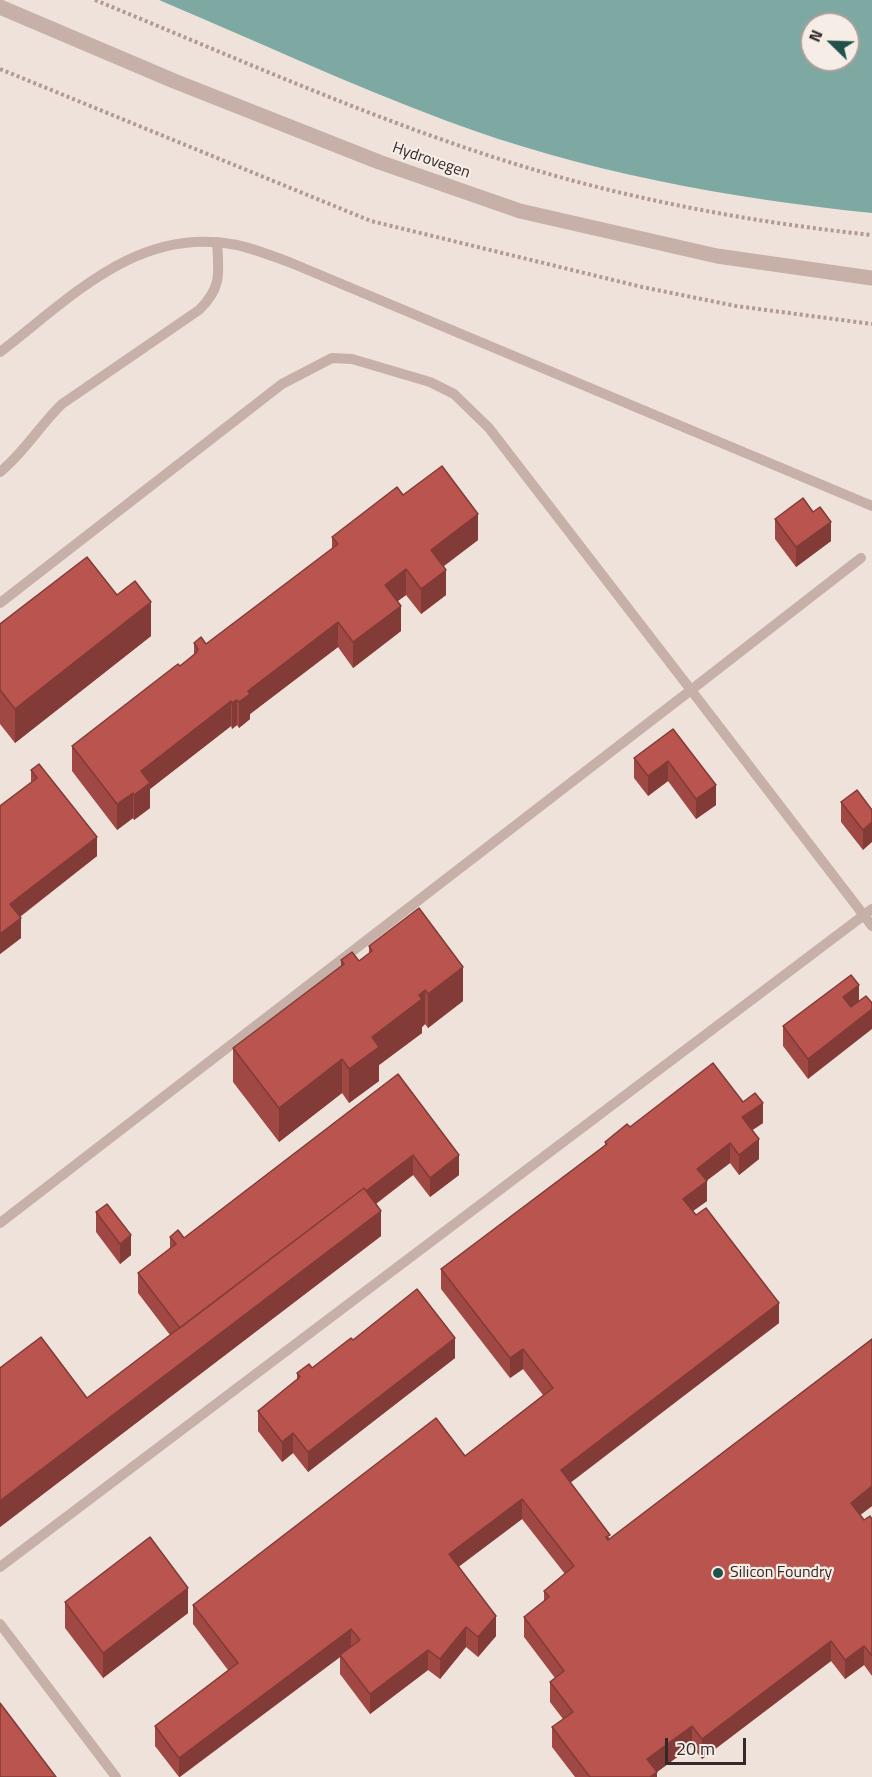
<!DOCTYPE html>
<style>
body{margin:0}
#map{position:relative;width:872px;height:1777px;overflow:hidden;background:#efe2db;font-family:"Titillium Web",sans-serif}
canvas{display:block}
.north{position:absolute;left:800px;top:12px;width:60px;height:60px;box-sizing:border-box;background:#f7ede7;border:2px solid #a99f9b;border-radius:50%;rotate:293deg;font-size:16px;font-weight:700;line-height:24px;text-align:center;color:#332928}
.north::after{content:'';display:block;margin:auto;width:21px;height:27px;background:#21514b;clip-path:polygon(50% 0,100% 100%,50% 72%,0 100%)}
.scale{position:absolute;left:665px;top:1738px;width:81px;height:27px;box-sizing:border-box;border:3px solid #332928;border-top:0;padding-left:8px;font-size:18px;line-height:21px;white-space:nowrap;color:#332928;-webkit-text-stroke:4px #f7ede7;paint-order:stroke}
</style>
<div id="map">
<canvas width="872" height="1777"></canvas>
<div class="north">N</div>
<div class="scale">20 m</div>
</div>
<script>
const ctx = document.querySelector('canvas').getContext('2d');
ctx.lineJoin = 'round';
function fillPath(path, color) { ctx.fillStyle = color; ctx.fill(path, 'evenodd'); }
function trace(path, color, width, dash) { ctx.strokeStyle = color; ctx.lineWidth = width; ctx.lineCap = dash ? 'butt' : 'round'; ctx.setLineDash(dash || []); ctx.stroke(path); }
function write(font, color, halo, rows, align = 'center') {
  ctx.font = font + ' "Titillium Web",sans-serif'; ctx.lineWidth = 4.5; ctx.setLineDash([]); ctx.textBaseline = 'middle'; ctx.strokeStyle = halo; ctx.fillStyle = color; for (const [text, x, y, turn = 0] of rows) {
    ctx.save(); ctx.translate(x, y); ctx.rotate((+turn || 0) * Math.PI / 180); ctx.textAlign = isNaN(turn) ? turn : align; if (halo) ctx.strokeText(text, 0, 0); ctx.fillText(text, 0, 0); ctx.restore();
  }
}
const water = new Path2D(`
 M 159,0 L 872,0 L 872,213 C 732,199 580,171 447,121 C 350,85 254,40 159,0 ZM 812,24 L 848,24 L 848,60 L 812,60 Z`);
const path = new Path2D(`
 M 95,0 C 222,52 349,109 478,152 C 606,195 739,221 872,235
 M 0,69 L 371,221 L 642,287 L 736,306 L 872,324`);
const service = new Path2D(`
 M 0,352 C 72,297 138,225 237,245 C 255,249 272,256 289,262 L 872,506
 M 0,472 C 25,452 39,426 62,404 L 199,310 C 222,288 219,273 217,242
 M 0,603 L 282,384 L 332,358 L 352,359 L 430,382 L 454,394 L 489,428 L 691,690 L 861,558
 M 0,1223 L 691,690 L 872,926
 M 0,1567 L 872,909
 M 0,1624 L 116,1777`);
const tertiary = new Path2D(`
 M 0,7 L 174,81 L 379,162 L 520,211 L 717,256 L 872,278`);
const wall = new Path2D(`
 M 403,495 L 478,540 L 443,566 L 446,595 L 421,614 L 406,595 L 398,601 L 401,631 L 353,668 L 338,647 L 250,714 L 250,719 L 239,728 L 237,725 L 232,729 L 231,726 L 150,789 L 150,808 L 134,820 L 133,818 L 117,830 L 72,771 L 72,746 L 194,655 L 194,643 L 206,644 L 332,549 L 332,537 Z
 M 813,512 L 831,541 L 796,567 L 775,539 L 775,519 Z
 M 117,595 L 151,636 L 15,743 L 0,724 L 0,624 Z
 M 673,729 L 716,805 L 696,819 L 668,781 L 648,796 L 634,778 L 634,758 Z
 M 31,770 L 97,856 L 20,917 L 21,938 L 0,954 L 0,806 L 31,783 Z
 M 841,802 L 872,810 L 863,850 L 841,822 Z
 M 369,946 L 463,1001 L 428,1028 L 425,1024 L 422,1027 L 422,1033 L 379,1065 L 379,1081 L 349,1103 L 342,1093 L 279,1142 L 233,1082 L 233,1048 L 341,966 L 341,960 L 359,961 L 369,954 Z
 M 851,975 L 808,1079 L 783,1046 L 783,1026 Z
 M 398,1074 L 459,1175 L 430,1197 L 413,1175 L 376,1204 L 381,1236 L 0,1527 L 0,1368 L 87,1398 L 170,1335 L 138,1293 L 138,1273 L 170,1248 L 170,1237 L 184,1238 Z
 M 743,1102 L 763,1123 L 752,1130 L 759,1159 L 739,1175 L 730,1163 L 706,1181 L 707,1201 L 693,1211 L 779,1323 L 570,1482 L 610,1539 L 872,1339 L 872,1506 L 860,1515 L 864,1520 L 872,1519 L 872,1676 L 864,1665 L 845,1679 L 831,1661 L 702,1759 L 692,1746 L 657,1772 L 657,1777 L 575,1777 L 552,1747 L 552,1727 L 563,1719 L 550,1702 L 550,1682 L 555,1678 L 524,1637 L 524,1617 L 544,1601 L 544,1591 L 565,1574 L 522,1519 L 458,1567 L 496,1636 L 478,1657 L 466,1647 L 440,1679 L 428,1670 L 370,1714 L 340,1674 L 340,1657 L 180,1777 L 179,1777 L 155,1746 L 155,1726 L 228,1670 L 193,1624 L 193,1605 L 465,1456 L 543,1395 L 523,1369 L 510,1378 L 441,1289 L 441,1269 L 605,1145 L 605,1142 L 630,1127 Z
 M 96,1212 L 131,1255 L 120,1264 L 96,1232 Z
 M 353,1340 L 455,1358 L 308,1472 L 293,1453 L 282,1462 L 258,1431 L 258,1411 L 297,1379 L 297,1373 L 312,1368 Z
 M 65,1602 L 188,1613 L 103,1678 L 65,1628 Z`);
const shadedWall = new Path2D(`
 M 478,514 L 478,540 L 431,576 L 431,550 Z
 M 831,522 L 831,541 L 796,567 L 796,547 Z
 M 406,569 L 406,595 L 385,610 L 385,585 Z
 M 446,570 L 446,595 L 421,614 L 421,589 Z
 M 151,602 L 151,636 L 15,743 L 15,709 Z
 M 401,606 L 401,631 L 353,668 L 353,642 Z
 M 338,622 L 338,647 L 250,714 L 250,719 L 239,728 L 239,702 L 248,691 Z
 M 237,700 L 237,725 L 232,729 L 232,703 Z
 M 231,701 L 231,726 L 150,789 L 150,808 L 134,820 L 134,795 L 141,771 Z
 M 668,761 L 668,781 L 648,796 L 648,776 Z
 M 716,785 L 716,805 L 696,819 L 696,799 Z
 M 133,793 L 133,818 L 117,830 L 117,804 Z
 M 872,822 L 872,842 L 863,850 L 863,830 Z
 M 97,837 L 97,856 L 10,924 L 10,904 Z
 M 21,918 L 21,938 L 0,954 L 0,934 Z
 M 463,967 L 463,1001 L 428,1028 L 428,994 Z
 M 859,985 L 859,1005 L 843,1017 L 843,997 Z
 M 425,990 L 425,1024 L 422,1027 L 422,1033 L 379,1065 L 379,1081 L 349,1103 L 349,1069 L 372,1037 Z
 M 872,1009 L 872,1029 L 808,1079 L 808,1059 Z
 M 342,1059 L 342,1093 L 279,1142 L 279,1108 Z
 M 763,1103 L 763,1123 L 742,1137 L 742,1117 Z
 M 759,1139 L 759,1159 L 739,1175 L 739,1155 Z
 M 730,1143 L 730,1163 L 697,1188 L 697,1169 Z
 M 413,1155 L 413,1175 L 182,1351 L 182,1331 Z
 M 459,1155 L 459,1175 L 430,1197 L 430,1178 Z
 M 707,1181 L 707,1201 L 683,1218 L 683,1199 Z
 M 381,1211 L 381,1236 L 0,1527 L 0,1501 Z
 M 131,1235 L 131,1255 L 120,1264 L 120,1244 Z
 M 779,1303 L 779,1323 L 561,1490 L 561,1470 Z
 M 455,1338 L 455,1358 L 308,1472 L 308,1452 Z
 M 523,1349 L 523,1369 L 510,1378 L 510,1358 Z
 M 293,1433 L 293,1453 L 282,1462 L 282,1442 Z
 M 872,1486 L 872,1506 L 851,1522 L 851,1503 Z
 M 522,1499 L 522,1519 L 449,1574 L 449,1554 Z
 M 188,1588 L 188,1613 L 103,1678 L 103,1653 Z
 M 496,1616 L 496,1636 L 478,1657 L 478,1637 Z
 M 466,1627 L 466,1647 L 440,1679 L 440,1659 Z
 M 351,1629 L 351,1649 L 340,1655 L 340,1657 L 179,1777 L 179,1758 Z
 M 831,1641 L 831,1661 L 702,1759 L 702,1739 Z
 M 864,1646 L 864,1665 L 845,1679 L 845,1660 Z
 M 428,1650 L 428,1670 L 370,1714 L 370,1694 Z
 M 692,1726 L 692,1746 L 657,1772 L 657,1777 L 647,1777 L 647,1759 Z`);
const building = new Path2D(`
 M 442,466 L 478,514 L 431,550 L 446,570 L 421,589 L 406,569 L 385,585 L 401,606 L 353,642 L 338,622 L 248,691 L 250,694 L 239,702 L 237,700 L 232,703 L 231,701 L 141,771 L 150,783 L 134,795 L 133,793 L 117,804 L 72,746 L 174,667 L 178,664 L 180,666 L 196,653 L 198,649 L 194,643 L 201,637 L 206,644 L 338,544 L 332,537 L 397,487 L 403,495 Z
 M 803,498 L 813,512 L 820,507 L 831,522 L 796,547 L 775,519 Z
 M 87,557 L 117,595 L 135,581 L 151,602 L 15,709 L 0,690 L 0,624 Z
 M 673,729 L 716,785 L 696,799 L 668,761 L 648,776 L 634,758 Z
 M 39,764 L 97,837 L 10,904 L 21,918 L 0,934 L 0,806 L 37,778 L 31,770 Z
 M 857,790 L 872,810 L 872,822 L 863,830 L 841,802 Z
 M 419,908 L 463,967 L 428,994 L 425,990 L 419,995 L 422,999 L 372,1037 L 379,1047 L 349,1069 L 342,1059 L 279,1108 L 233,1048 L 344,964 L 341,960 L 352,952 L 359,961 L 372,951 L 369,946 Z
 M 851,975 L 859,985 L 843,997 L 851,1007 L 866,996 L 872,1003 L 872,1009 L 808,1059 L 783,1026 Z
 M 713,1063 L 743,1102 L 755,1093 L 763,1103 L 742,1117 L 759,1139 L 739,1155 L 730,1143 L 697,1169 L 707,1181 L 683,1199 L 696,1215 L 706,1208 L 779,1303 L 561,1470 L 610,1535 L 606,1537 L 608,1540 L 872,1339 L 872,1486 L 851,1503 L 864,1520 L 870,1516 L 872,1519 L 872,1656 L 864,1646 L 845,1660 L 831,1641 L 702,1739 L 692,1726 L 647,1759 L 657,1772 L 650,1777 L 590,1777 L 552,1727 L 573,1712 L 550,1682 L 564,1671 L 524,1617 L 549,1597 L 544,1591 L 574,1566 L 522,1499 L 449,1554 L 496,1616 L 478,1637 L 466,1627 L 440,1659 L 428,1650 L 370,1694 L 340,1655 L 360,1640 L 351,1629 L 179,1758 L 155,1726 L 238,1663 L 193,1605 L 436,1418 L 465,1456 L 553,1388 L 523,1349 L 510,1358 L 441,1269 L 607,1144 L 605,1142 L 627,1124 L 630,1127 Z
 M 398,1074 L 459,1155 L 430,1178 L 413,1155 L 366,1191 L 364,1188 L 180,1328 L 138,1273 L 176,1244 L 170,1237 L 178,1230 L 184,1238 Z
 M 364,1188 L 381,1211 L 0,1501 L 0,1368 L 41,1337 L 87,1398 Z
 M 107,1204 L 131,1235 L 120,1244 L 96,1212 Z
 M 417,1289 L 455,1338 L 308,1452 L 293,1433 L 282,1442 L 258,1411 L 300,1377 L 297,1373 L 309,1364 L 312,1368 L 351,1338 L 353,1340 Z
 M 150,1537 L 188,1588 L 103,1653 L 65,1602 Z
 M 0,1703 L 56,1777 L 0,1777 Z`);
const markers = [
 [718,1573,6,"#21514b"]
];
const streetNames = [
 ["Hydrovegen",431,161,19]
];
const poiNames = [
 ["Silicon Foundry",730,1573]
];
fillPath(water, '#7da9a2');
trace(path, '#b19a93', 4, [3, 3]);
trace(service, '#c6b0a8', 10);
trace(tertiary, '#c6b0a8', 15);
fillPath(wall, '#a04843');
fillPath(shadedWall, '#823b37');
fillPath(building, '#ba544e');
trace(building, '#823b37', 1.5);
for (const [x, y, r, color] of markers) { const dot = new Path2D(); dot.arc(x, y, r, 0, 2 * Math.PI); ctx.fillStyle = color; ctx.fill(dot); trace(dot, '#f7ede7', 2); }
write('16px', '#332928', '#f7ede7', streetNames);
write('16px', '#332928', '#f7ede7', poiNames, 'left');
</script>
